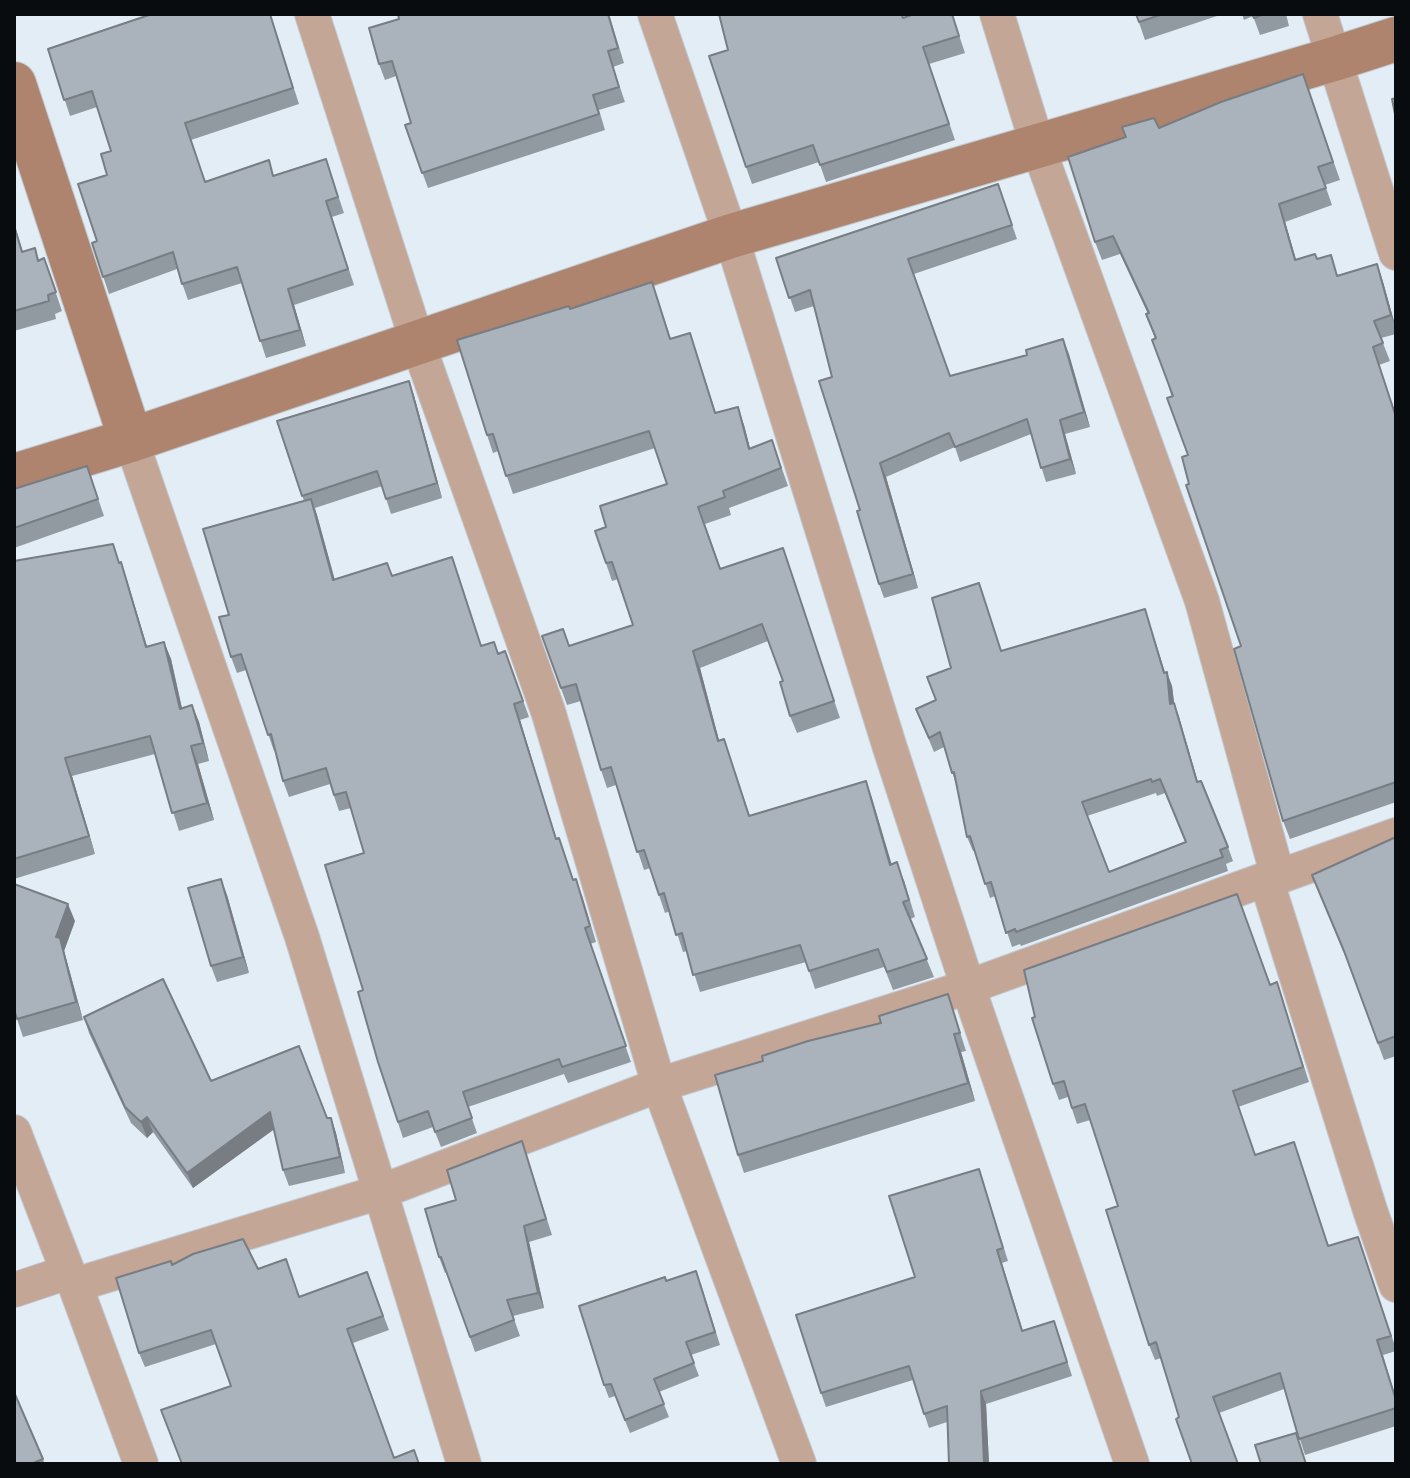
<!DOCTYPE html>
<style>
body{margin:0}
#map{position:relative;width:1410px;height:1478px;overflow:hidden;background:#e3edf5;font-family:Ubuntu,sans-serif}
canvas{display:block}
.frame{position:absolute;inset:0;border:16px solid #090c0f;pointer-events:none}
</style>
<div id="map">
<canvas width="1410" height="1478"></canvas>
<div class="frame"></div>
</div>
<script>
const ctx = document.querySelector('canvas').getContext('2d');
ctx.lineJoin = 'round';
function trace(path, color, width, dash) { ctx.strokeStyle = color; ctx.lineWidth = width; ctx.lineCap = dash ? 'butt' : 'round'; ctx.setLineDash(dash || []); ctx.stroke(path); }
function fillPath(path, color) { ctx.fillStyle = color; ctx.fill(path, 'evenodd'); }
const street = new Path2D(`
 M 312,14 L 418,344 L 548,711 L 659,1085 L 799,1464
 M 655,14 L 731,236 L 890,748 L 968,987 L 1132,1464
 M 997,14 L 1038,147 L 1202,601 L 1278,877 L 1266,879 L 1370,1210 L 1396,1285
 M 1320,14 L 1396,253
 M 131,440 L 302,937 L 464,1464
 M 1278,877 L 1396,835
 M 14,1132 L 68,1272 L 75,1285 L 141,1464
 M 75,1285 L 380,1192 L 659,1085 L 968,987 L 1266,879
 M 14,1290 L 68,1272`);
const secondary = new Path2D(`
 M 14,84 L 131,440
 M 14,476 L 131,440 L 731,236 L 1334,59 L 1396,39`);
const wall = new Path2D(`
 M 270,14 L 299,104 L 191,140 L 205,182 L 274,176 L 326,159 L 344,213 L 332,217 L 354,285 L 294,305 L 306,346 L 266,358 L 242,283 L 188,300 L 177,269 L 109,294 L 92,243 L 97,241 L 111,151 L 97,107 L 70,116 L 48,49 Z
 M 609,14 L 624,63 L 613,67 L 625,102 L 599,110 L 605,130 L 428,188 L 405,125 L 411,123 L 396,76 L 385,80 L 379,64 L 399,19 Z
 M 902,14 L 903,18 L 952,14 L 965,53 L 929,64 L 955,140 L 826,182 L 819,162 L 752,184 L 746,167 Z
 M 1136,14 L 1223,14 L 1145,40 Z
 M 1242,14 L 1286,14 L 1289,26 L 1260,35 L 1253,16 L 1244,20 Z
 M 1303,74 L 1340,180 L 1325,185 L 1332,205 L 1285,222 L 1296,259 L 1317,259 L 1338,275 L 1377,264 L 1383,282 L 1396,328 L 1396,334 L 1381,338 L 1390,361 L 1379,365 L 1396,415 L 1396,802 L 1290,839 L 1283,821 L 1241,646 L 1189,484 L 1188,455 L 1155,338 L 1146,314 L 1148,314 L 1120,254 L 1102,260 L 1095,242 Z
 M 998,184 L 1017,239 L 914,274 L 950,376 L 1027,355 L 1063,339 L 1090,427 L 1065,434 L 1076,474 L 1046,482 L 1031,434 L 960,462 L 955,447 L 886,477 L 918,588 L 884,598 L 879,584 L 860,510 L 832,377 L 814,306 L 795,312 L 776,258 Z
 M 14,222 L 23,252 L 35,248 L 39,260 L 44,258 L 62,311 L 55,314 L 56,319 L 14,331 Z
 M 658,300 L 671,339 L 690,333 L 716,413 L 744,425 L 750,449 L 772,440 L 788,486 L 729,508 L 731,515 L 705,524 L 721,569 L 783,548 L 840,718 L 797,733 L 790,716 L 783,681 L 768,641 L 700,668 L 719,741 L 724,739 L 750,816 L 866,781 L 891,864 L 904,880 L 915,917 L 910,919 L 934,977 L 893,990 L 884,967 L 815,989 L 806,962 L 700,992 L 687,951 L 683,952 L 670,911 L 665,913 L 650,868 L 644,870 L 616,785 L 607,788 L 601,770 L 581,701 L 567,705 L 542,636 L 569,646 L 633,625 L 618,579 L 612,581 L 595,531 L 606,527 L 667,484 L 655,448 L 513,494 L 498,451 L 493,453 L 487,435 L 570,309 Z
 M 409,381 L 414,396 L 442,498 L 391,514 L 382,486 L 315,508 L 335,580 L 457,572 L 481,646 L 498,654 L 511,667 L 529,717 L 520,720 L 556,839 L 574,880 L 582,895 L 596,942 L 590,944 L 631,1062 L 568,1083 L 564,1074 L 468,1107 L 477,1133 L 441,1147 L 433,1127 L 403,1138 L 378,1062 L 363,990 L 364,853 L 351,808 L 339,811 L 330,784 L 289,797 L 283,781 L 275,750 L 274,751 L 246,670 L 237,673 L 231,657 L 229,615 L 304,501 L 277,421 Z
 M 87,466 L 104,516 L 14,548 L 14,489 Z
 M 14,561 L 121,562 L 147,646 L 164,642 L 171,659 L 182,708 L 192,705 L 199,722 L 209,761 L 198,764 L 214,820 L 179,831 L 155,754 L 72,776 L 95,854 L 14,879 Z
 M 1145,609 L 1165,672 L 1172,686 L 1174,703 L 1179,717 L 1198,782 L 1228,847 L 1233,861 L 1226,864 L 1228,871 L 1021,946 L 1020,944 L 1012,947 L 995,896 L 990,898 L 975,851 L 973,851 L 967,837 L 957,787 L 944,747 L 934,752 L 916,709 L 936,700 L 1002,651 ZM 1156,793 L 1157,796 L 1165,793 L 1186,842 L 1109,872 L 1087,816 Z
 M 1396,837 L 1396,1056 L 1384,1060 L 1350,968 L 1312,875 Z
 M 227,895 L 249,973 L 217,982 L 211,966 Z
 M 75,921 L 64,951 L 83,1020 L 23,1037 L 17,1019 Z
 M 1270,985 L 1282,998 L 1309,1082 L 1238,1107 L 1255,1154 L 1328,1246 L 1358,1237 L 1396,1349 L 1396,1351 L 1383,1355 L 1396,1398 L 1396,1426 L 1305,1455 L 1284,1389 L 1219,1413 L 1179,1417 L 1161,1358 L 1155,1360 L 1149,1345 L 1118,1206 L 1090,1120 L 1077,1124 L 1068,1097 L 1059,1100 L 1053,1084 Z
 M 948,994 L 966,1051 L 961,1052 L 975,1101 L 744,1173 L 738,1155 L 763,1061 L 881,1023 Z
 M 84,1017 L 211,1081 L 327,1118 L 331,1118 L 336,1133 L 345,1173 L 289,1186 L 283,1170 L 274,1129 L 193,1188 L 153,1132 L 147,1138 L 131,1123 L 89,1033 Z
 M 522,1141 L 552,1235 L 529,1242 L 544,1308 L 513,1316 L 520,1336 L 475,1352 L 447,1272 L 445,1273 L 439,1257 L 456,1200 Z
 M 979,1169 L 1008,1261 L 1002,1263 L 1023,1331 L 1059,1335 L 1072,1376 L 986,1404 L 989,1464 L 949,1464 L 947,1422 L 929,1428 L 913,1380 L 826,1407 L 821,1393 L 915,1277 Z
 M 172,1265 L 258,1269 L 300,1297 L 367,1272 L 389,1330 L 353,1343 L 394,1458 L 419,1464 L 182,1464 L 231,1386 L 216,1344 L 145,1367 L 139,1353 Z
 M 666,1281 L 701,1284 L 720,1345 L 691,1355 L 699,1376 L 659,1392 L 669,1417 L 630,1433 L 615,1396 L 609,1398 L 604,1385 Z
 M 14,1392 L 45,1464 L 14,1464 Z`);
const shadedWall = new Path2D(`
 M 1279,204 L 1285,222 L 1301,278 L 1295,260 Z
 M 1377,264 L 1383,282 L 1396,329 L 1391,315 Z
 M 288,289 L 294,305 L 306,346 L 300,330 Z
 M 1063,339 L 1069,354 L 1090,427 L 1084,412 Z
 M 409,381 L 414,396 L 442,498 L 437,483 Z
 M 738,407 L 744,425 L 755,467 L 749,449 Z
 M 1060,420 L 1065,434 L 1076,474 L 1070,459 Z
 M 880,463 L 886,477 L 918,588 L 913,574 Z
 M 311,499 L 317,515 L 339,596 L 333,580 Z
 M 121,562 L 127,580 L 152,664 L 146,647 Z
 M 1145,609 L 1168,683 L 1167,672 L 1172,686 L 1176,718 L 1170,704 L 1164,673 Z
 M 164,642 L 171,659 L 186,727 L 180,709 Z
 M 693,651 L 700,668 L 724,759 L 718,741 Z
 M 1174,703 L 1179,717 L 1202,797 L 1197,782 Z
 M 514,704 L 520,720 L 561,855 L 556,839 Z
 M 192,705 L 199,722 L 209,761 L 203,743 Z
 M 191,746 L 198,764 L 214,820 L 207,803 Z
 M 65,758 L 72,776 L 95,854 L 89,836 Z
 M 866,781 L 872,798 L 897,882 L 890,865 Z
 M 221,879 L 227,895 L 249,973 L 243,957 Z
 M 68,904 L 75,921 L 64,951 L 83,1020 L 56,937 Z
 M 954,1034 L 961,1052 L 975,1101 L 968,1083 Z
 M 270,1112 L 276,1128 L 193,1188 L 187,1173 Z
 M 147,1117 L 153,1132 L 147,1138 L 141,1122 Z
 M 331,1118 L 336,1133 L 345,1173 L 340,1157 Z
 M 524,1226 L 529,1242 L 544,1308 L 538,1293 Z
 M 981,1391 L 986,1404 L 989,1464 L 984,1464 Z`);
const building = new Path2D(`
 M 152,14 L 270,14 L 293,88 L 185,123 L 205,182 L 269,160 L 273,176 L 326,159 L 338,197 L 326,201 L 348,269 L 288,289 L 300,330 L 260,341 L 237,267 L 182,284 L 173,252 L 103,277 L 92,243 L 97,241 L 78,184 L 107,175 L 101,154 L 111,151 L 92,91 L 64,100 L 48,49 Z
 M 398,14 L 608,14 L 618,48 L 608,51 L 619,87 L 593,95 L 599,114 L 422,173 L 405,125 L 411,123 L 392,61 L 379,64 L 369,28 L 399,19 Z
 M 719,14 L 901,14 L 903,18 L 914,14 L 952,14 L 959,36 L 923,47 L 949,124 L 820,165 L 813,145 L 746,167 L 709,56 L 728,50 Z
 M 1136,14 L 1163,14 L 1139,22 Z
 M 1252,14 L 1264,14 L 1254,18 Z
 M 1303,74 L 1333,162 L 1318,167 L 1326,188 L 1279,204 L 1295,260 L 1315,254 L 1317,259 L 1331,255 L 1337,276 L 1377,264 L 1391,315 L 1374,321 L 1383,343 L 1373,347 L 1396,417 L 1396,782 L 1283,821 L 1234,649 L 1241,646 L 1186,485 L 1189,484 L 1182,457 L 1188,455 L 1167,398 L 1173,396 L 1152,340 L 1156,338 L 1146,314 L 1149,313 L 1113,236 L 1095,242 L 1068,157 L 1126,137 L 1122,127 L 1154,118 L 1159,128 L 1221,102 Z
 M 1396,98 L 1396,119 L 1392,99 Z
 M 998,184 L 1012,225 L 908,259 L 950,376 L 1027,355 L 1026,350 L 1063,339 L 1084,412 L 1060,420 L 1070,459 L 1041,468 L 1027,419 L 955,447 L 949,433 L 880,463 L 913,574 L 879,584 L 857,511 L 860,510 L 819,381 L 832,377 L 810,290 L 789,298 L 776,258 Z
 M 14,226 L 22,252 L 35,248 L 38,261 L 44,258 L 56,292 L 48,295 L 49,301 L 14,311 Z
 M 652,282 L 670,339 L 690,333 L 715,413 L 738,407 L 749,449 L 772,440 L 781,468 L 723,491 L 725,497 L 698,507 L 720,569 L 783,548 L 834,701 L 790,716 L 780,682 L 783,681 L 762,624 L 693,651 L 718,741 L 724,739 L 749,816 L 866,781 L 890,865 L 897,862 L 909,900 L 903,902 L 927,959 L 887,972 L 878,949 L 809,971 L 800,945 L 693,975 L 682,933 L 676,935 L 664,893 L 659,895 L 644,850 L 637,852 L 611,767 L 601,770 L 576,684 L 561,688 L 542,636 L 563,629 L 569,646 L 633,625 L 612,562 L 606,563 L 595,531 L 606,527 L 600,506 L 667,484 L 649,431 L 506,476 L 493,434 L 487,435 L 457,340 L 569,306 L 570,309 Z
 M 409,381 L 437,483 L 386,499 L 377,471 L 302,496 L 277,421 Z
 M 87,466 L 98,499 L 14,528 L 14,489 Z
 M 311,499 L 333,580 L 387,563 L 392,576 L 452,557 L 481,646 L 494,642 L 498,654 L 505,651 L 523,701 L 514,704 L 556,839 L 559,838 L 573,880 L 576,879 L 590,926 L 585,928 L 626,1046 L 562,1067 L 559,1059 L 463,1092 L 472,1118 L 435,1132 L 428,1111 L 398,1122 L 378,1062 L 358,992 L 363,990 L 325,865 L 364,853 L 346,792 L 334,795 L 326,768 L 283,781 L 271,734 L 268,735 L 241,654 L 231,657 L 219,617 L 229,615 L 203,529 Z
 M 113,544 L 119,563 L 121,562 L 146,647 L 164,642 L 180,709 L 192,705 L 203,743 L 191,746 L 207,803 L 172,813 L 150,736 L 65,758 L 89,836 L 14,859 L 14,561 Z
 M 979,583 L 1001,651 L 1145,609 L 1164,673 L 1167,672 L 1170,704 L 1174,703 L 1197,782 L 1201,781 L 1228,847 L 1220,850 L 1223,857 L 1016,932 L 1015,929 L 1006,933 L 991,882 L 985,884 L 970,836 L 967,837 L 954,772 L 952,773 L 940,732 L 929,738 L 916,709 L 936,700 L 927,677 L 951,668 L 932,598 ZM 1151,779 L 1152,782 L 1160,779 L 1186,842 L 1109,872 L 1082,802 Z
 M 1396,837 L 1396,1036 L 1378,1043 L 1344,951 L 1312,875 Z
 M 221,879 L 243,957 L 211,966 L 188,888 Z
 M 14,884 L 68,904 L 56,937 L 60,938 L 76,1002 L 17,1019 L 14,1009 Z
 M 1237,894 L 1270,985 L 1277,982 L 1303,1067 L 1233,1091 L 1255,1155 L 1294,1142 L 1328,1246 L 1358,1237 L 1391,1336 L 1377,1340 L 1396,1400 L 1396,1408 L 1299,1439 L 1280,1373 L 1213,1397 L 1238,1464 L 1192,1464 L 1176,1419 L 1179,1417 L 1156,1342 L 1149,1345 L 1106,1210 L 1118,1206 L 1085,1104 L 1072,1108 L 1064,1081 L 1053,1084 L 1032,1018 L 1035,1017 L 1024,970 Z
 M 163,979 L 211,1081 L 299,1046 L 327,1118 L 331,1118 L 340,1157 L 283,1170 L 270,1112 L 187,1173 L 147,1117 L 141,1122 L 125,1107 L 84,1017 Z
 M 948,994 L 960,1033 L 954,1034 L 968,1083 L 738,1155 L 715,1075 L 763,1061 L 762,1056 L 808,1041 L 881,1023 L 879,1016 Z
 M 522,1141 L 546,1219 L 524,1226 L 538,1293 L 507,1300 L 514,1320 L 470,1337 L 441,1257 L 439,1257 L 425,1209 L 456,1200 L 447,1170 Z
 M 979,1169 L 1003,1248 L 997,1250 L 1022,1331 L 1054,1321 L 1067,1362 L 981,1391 L 984,1464 L 949,1464 L 947,1406 L 924,1414 L 909,1366 L 821,1393 L 796,1315 L 915,1277 L 889,1196 Z
 M 243,1239 L 258,1269 L 286,1259 L 299,1297 L 367,1272 L 383,1316 L 347,1329 L 394,1458 L 414,1450 L 419,1464 L 182,1464 L 161,1410 L 231,1386 L 211,1330 L 139,1353 L 116,1278 L 171,1261 L 172,1265 L 193,1254 Z
 M 696,1271 L 715,1332 L 686,1342 L 694,1363 L 654,1379 L 664,1404 L 625,1420 L 611,1384 L 604,1385 L 579,1306 L 665,1277 L 666,1281 Z
 M 14,1392 L 43,1459 L 31,1464 L 14,1464 Z
 M 1296,1433 L 1306,1464 L 1261,1464 L 1255,1445 Z`);
trace(street, '#c0c9d0', 36);
trace(secondary, '#c0c9d0', 46);
trace(street, '#c4a697', 34);
trace(secondary, '#ae846e', 44);
fillPath(wall, '#929aa1');
fillPath(shadedWall, '#777d83');
fillPath(building, '#aab3bb');
trace(building, '#777d83', 2);
</script>
